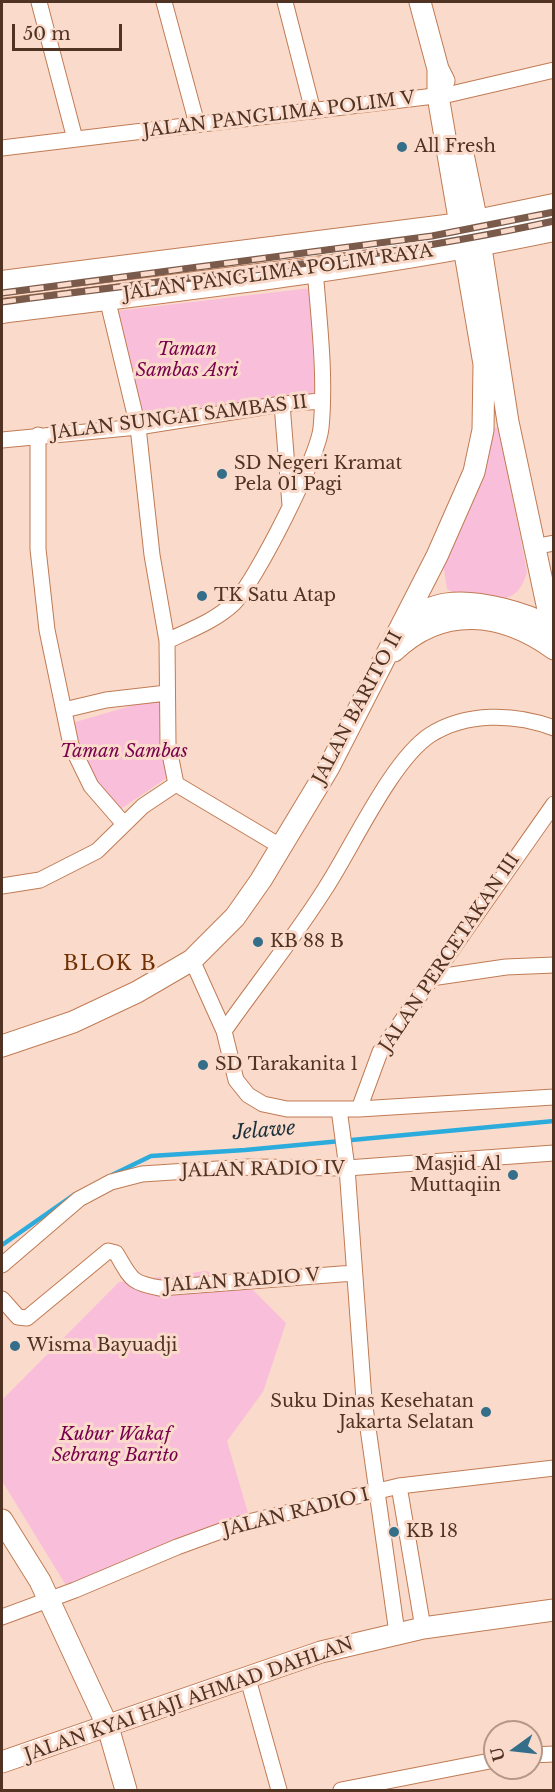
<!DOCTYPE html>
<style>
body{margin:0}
#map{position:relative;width:555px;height:1792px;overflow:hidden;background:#fadbcb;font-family:"Libre Baskerville",serif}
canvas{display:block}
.frame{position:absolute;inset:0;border:3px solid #513323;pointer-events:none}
.north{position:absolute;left:483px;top:1720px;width:60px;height:60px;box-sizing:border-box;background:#fadbcb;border:2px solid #b69888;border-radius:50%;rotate:255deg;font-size:16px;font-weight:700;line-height:24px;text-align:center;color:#513323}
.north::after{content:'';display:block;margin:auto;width:21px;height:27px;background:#356e88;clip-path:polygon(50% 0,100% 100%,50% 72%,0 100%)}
.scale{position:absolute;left:12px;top:24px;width:110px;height:27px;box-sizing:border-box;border:3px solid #513323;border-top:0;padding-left:8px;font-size:18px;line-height:21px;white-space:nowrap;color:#513323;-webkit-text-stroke:4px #fadbcb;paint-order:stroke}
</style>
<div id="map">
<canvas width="555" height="1792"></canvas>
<div class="frame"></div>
<div class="north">U</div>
<div class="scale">50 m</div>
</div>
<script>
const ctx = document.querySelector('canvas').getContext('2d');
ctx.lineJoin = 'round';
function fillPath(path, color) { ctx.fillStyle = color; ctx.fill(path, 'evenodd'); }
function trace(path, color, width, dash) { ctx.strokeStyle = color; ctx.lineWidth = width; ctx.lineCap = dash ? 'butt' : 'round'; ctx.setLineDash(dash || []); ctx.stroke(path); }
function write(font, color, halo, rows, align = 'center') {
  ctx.font = font + ' "Libre Baskerville",serif'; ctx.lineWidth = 6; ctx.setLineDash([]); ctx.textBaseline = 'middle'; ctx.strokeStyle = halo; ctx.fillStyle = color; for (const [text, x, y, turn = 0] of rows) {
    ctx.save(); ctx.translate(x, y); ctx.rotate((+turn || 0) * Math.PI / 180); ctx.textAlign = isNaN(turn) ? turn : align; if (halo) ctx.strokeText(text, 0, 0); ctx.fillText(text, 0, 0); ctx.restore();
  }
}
const green = new Path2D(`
 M 311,288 L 315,396 L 143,426 L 116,311 Z
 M 499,427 L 527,572 C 519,602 501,601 475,597 C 464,596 456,595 447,589 L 443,563 L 493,428 Z
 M 158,698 L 168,777 L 115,813 L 80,756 L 72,723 Z
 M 206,1271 L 249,1286 L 286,1323 L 263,1392 L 227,1441 L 248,1513 L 67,1587 L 2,1481 L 2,1400 L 119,1282 Z`);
const stream = new Path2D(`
 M 112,1175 L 151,1156 L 245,1150 L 554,1121
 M 2,1245 L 75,1194`);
const street = new Path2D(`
 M 39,2 L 75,139
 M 164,2 L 197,124
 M 285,2 L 313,111
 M 2,148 L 451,94 L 554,70
 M 107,298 L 138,427 L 152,555 L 167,641 L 168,744 L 176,784 L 280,846
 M 282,404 L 290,505
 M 38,435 L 38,549 L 47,630 L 71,745 L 91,786 L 124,824
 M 2,440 L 138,427 L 282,404 L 322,401
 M 533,547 L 554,543
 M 167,641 C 190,630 215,621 234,603 C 255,582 318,458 321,428 C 326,376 319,321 315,269
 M 64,710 L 106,700 L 167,693
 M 2,886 L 40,880 L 97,851 L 143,806 L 176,784
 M 192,960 L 224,1031 L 236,1080 L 248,1095 L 263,1104 L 287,1109 L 359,1109 L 554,1097
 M 431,978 L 506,967 L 554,965
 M 224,1031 C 257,984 294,938 325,889 C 352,848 391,761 430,735 C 466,712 515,713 554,728
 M 339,1109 L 347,1168 L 364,1400 L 397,1633
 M 359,1109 L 380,1052 L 554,804
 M 2,1265 L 79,1199 L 111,1182 L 142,1174 L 248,1167 L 347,1168 L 554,1153
 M 2,1299 L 18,1317 L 27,1318 L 108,1251 L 116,1253 C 131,1278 130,1283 160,1288 L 354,1273
 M 399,1486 L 423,1628
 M 2,1617 L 75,1590 L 177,1547 L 240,1524 L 399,1486 L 554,1468
 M 248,1679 L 279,1790
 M 531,1755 L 554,1754
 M 341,1790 L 495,1760`);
const secondary = new Path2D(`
 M 420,2 L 438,69 L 444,81
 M 463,154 L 477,222 L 508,422 L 552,628
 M 406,617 C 419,613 433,606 446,604 C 477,599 528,613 554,629
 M 394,651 C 442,605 502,611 554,649
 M 2,1046 L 73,1022 L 137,992 L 192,960 L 235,917 L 261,880 L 329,767 L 437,556 L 474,472 L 483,430 L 484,364 L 438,96 L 438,69
 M 2,1520 L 40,1581 L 108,1727 L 126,1790
 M 2,1762 L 321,1652 L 423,1628 L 554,1610`);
const primary = new Path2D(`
 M 2,283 L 462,225 L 554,206
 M 2,311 C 186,288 372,267 554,229`);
const rail = new Path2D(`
 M 2,293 L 432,236 L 554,212
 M 2,302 C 186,277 372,261 554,221`);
const markers = [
 [402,147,6,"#356e88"],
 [222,474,6,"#356e88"],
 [202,596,6,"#356e88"],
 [258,942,6,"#356e88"],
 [203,1065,6,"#356e88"],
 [513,1175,6,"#356e88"],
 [15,1346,6,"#356e88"],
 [486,1412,6,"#356e88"],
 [394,1532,6,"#356e88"]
];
const streetNames = [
 ["JALAN PANGLIMA POLIM V",279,115,-7],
 ["JALAN PANGLIMA POLIM RAYA",278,273,-8],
 ["JALAN SUNGAI SAMBAS II",179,418,-7],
 ["JALAN BARITO II",358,708,-62],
 ["JALAN PERCETAKAN III",450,953,-56],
 ["JALAN RADIO IV",263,1170,-1],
 ["JALAN RADIO V",242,1281,-4],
 ["JALAN RADIO I",296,1513,-14],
 ["JALAN KYAI HAJI AHMAD DAHLAN",189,1700,-19]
];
const poiNames = [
 ["All Fresh",414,147],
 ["SD Negeri Kramat",234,464],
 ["Pela 01 Pagi",234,485],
 ["TK Satu Atap",214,596],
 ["KB 88 B",270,942],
 ["SD Tarakanita 1",215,1065],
 ["Masjid Al",501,1165,"right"],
 ["Muttaqiin",501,1186,"right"],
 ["Wisma Bayuadji",27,1346],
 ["Suku Dinas Kesehatan",474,1402,"right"],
 ["Jakarta Selatan",474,1423,"right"],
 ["KB 18",406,1532]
];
const parkNames = [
 ["Taman",187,350],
 ["Sambas Asri",187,371],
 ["Taman Sambas",124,752],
 ["Kubur Wakaf",115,1435],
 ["Sebrang Barito",115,1456]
];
const neighbourhoodNames = [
 ["BLOK B",110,964]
];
const waterNames = [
 ["Jelawe",264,1131,-5]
];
fillPath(green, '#f9beda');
trace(stream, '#2cacdd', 4.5);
trace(street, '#c07b54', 17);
trace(secondary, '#c07b54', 23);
trace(primary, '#c07b54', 26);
trace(street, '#fff', 15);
trace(secondary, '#fff', 21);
trace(primary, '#fff', 24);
trace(rail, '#7a5b4b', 7);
trace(rail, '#fadbcb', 4.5, [14]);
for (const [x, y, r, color] of markers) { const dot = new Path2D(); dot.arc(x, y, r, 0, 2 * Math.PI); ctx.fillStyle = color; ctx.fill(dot); trace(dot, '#fadbcb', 2); }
write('18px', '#513323', '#fadbcb', streetNames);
write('18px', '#513323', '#fadbcb', poiNames, 'left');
write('italic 18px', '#78014e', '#fadbcb', parkNames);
ctx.letterSpacing = '1.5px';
write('20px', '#703205', '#fadbcb', neighbourhoodNames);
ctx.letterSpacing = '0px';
write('italic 20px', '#1c303a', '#fadbcb', waterNames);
</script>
